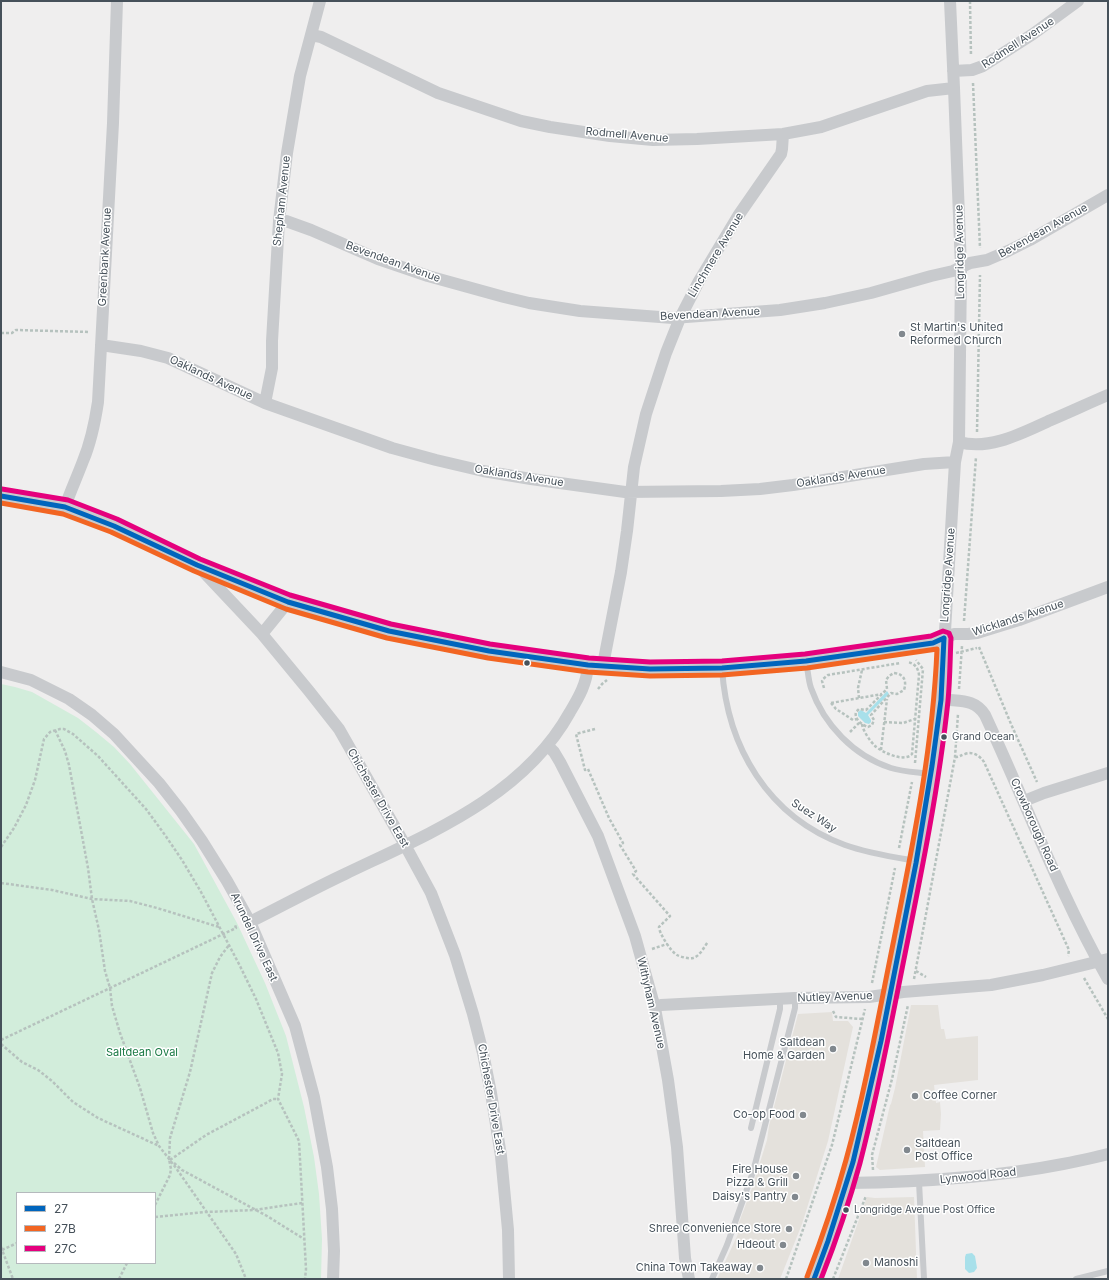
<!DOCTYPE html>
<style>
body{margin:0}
#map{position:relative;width:1109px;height:1280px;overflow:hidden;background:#efeeee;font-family:Inter,sans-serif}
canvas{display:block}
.frame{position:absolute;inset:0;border:2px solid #46515a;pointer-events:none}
.legend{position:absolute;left:16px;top:1192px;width:140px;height:72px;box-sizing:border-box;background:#fff;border:1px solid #b5b9bd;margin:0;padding:5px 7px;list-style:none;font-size:12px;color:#46515a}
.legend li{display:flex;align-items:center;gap:8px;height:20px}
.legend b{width:20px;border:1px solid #b5b9bd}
</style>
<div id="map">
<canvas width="1109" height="1280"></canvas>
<div class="frame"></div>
<ul class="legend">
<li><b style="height:5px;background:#0065bd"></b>27</li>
<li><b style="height:5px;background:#f26522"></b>27B</li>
<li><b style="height:5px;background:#e5007d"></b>27C</li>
</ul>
</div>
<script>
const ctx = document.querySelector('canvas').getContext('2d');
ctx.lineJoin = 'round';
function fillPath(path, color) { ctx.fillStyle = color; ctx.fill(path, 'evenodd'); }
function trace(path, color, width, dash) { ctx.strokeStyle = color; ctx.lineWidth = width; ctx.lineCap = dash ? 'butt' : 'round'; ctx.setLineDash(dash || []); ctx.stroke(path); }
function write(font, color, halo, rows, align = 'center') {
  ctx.font = font + ' Inter,sans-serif'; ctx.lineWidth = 3; ctx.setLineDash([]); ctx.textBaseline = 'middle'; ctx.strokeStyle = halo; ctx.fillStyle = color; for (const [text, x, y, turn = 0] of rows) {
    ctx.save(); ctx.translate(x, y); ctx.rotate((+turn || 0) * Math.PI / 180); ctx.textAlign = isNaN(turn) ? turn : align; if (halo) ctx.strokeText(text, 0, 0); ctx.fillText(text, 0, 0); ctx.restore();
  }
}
const commercial = new Path2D(`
 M 911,1005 L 938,1005 L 941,1029 L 944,1029 L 946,1039 L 978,1036 L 978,1080 L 934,1085 L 936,1103 L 940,1102 L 941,1114 L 940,1130 L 923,1131 L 925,1167 L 880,1170 L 876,1167 L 890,1105 L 891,1104 L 895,1088 Z
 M 832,1012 L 833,1021 L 848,1021 L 853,1027 L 828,1141 L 802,1224 L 780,1279 L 717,1279 L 738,1234 L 735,1233 L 752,1188 L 767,1140 L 769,1126 L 798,1014 Z
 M 867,1197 L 875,1198 L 914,1197 L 917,1279 L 838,1279 Z`);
const green = new Path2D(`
 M 1,684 L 15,687 L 32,692 L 78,718 L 96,732 L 114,747 L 130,764 L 194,844 L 237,923 L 265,983 L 286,1036 L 304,1107 L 314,1157 L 319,1194 L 322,1239 L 321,1279 L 1,1279 ZM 17,1193 L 155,1193 L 155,1263 L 17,1263 Z`);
const water = new Path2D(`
 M 887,691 L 889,694 L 868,715 L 871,720 L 871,722 L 869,724 L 865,723 L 858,716 L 858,712 L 861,710 L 866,713 Z
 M 972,1253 L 975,1256 L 977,1268 L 974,1272 L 969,1273 L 965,1269 L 965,1257 L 966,1254 Z`);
const path = new Path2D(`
 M 970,1 L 971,56
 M 973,83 L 980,248
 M 1,333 L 12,333 L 16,330 L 90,332
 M 977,432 L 980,275
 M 964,621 L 976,457
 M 979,647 L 1011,724 L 1037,782
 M 956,653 L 977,648
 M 894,673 C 904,674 907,681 904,690 L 897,694 L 891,693 L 871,715 L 874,720 L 872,725 L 868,727 C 862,725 854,719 856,712 L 859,709 L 866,710 L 887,689 L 886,680 L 889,676 Z
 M 824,688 L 822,681 L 823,679 L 828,675 L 900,663
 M 598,689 L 602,684 L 607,680
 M 959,689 L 962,646
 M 859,698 L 858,688 L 862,670
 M 831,703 L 836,709 L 853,720 L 857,719
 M 831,703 L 882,694
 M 884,722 L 903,723 L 915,719
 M 862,724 C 863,731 870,741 875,746 C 882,752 904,763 912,754 L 919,675 C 918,667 914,663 907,662
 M 595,729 L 576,734 L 585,770 L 588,769 L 609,818 L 623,843 L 620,845 L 636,871 L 633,874 L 670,916 L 659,927 C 659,933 671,952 677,955 C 681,957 689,959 693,958 C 700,956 704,947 708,942
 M 55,730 L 65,751 L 69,765 L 88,868 L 92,899 L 99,930 L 105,971 L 110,988 L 112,1006 L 120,1033 L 140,1088 L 153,1133 L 159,1146 L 176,1168 L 236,1254 L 246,1279
 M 850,732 L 860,722
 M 881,750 L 887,699
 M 955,757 C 960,757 961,755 965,754 C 973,751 980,756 984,762 L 1069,950 L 1068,956
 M 915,763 L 923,669 L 916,660
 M 1,847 L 14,828 L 26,805 L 35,780 L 44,739 L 50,732 L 60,729 L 64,729 L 73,734 L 98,756 L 146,809 L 165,835 L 182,860 L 201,892 L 240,966 L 256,999 L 278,1053 L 282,1074 L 278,1099 L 299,1141 L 306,1269 L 305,1279
 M 899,848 L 912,782
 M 1,883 L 52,890 L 92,899 L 130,901 L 157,908 L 219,927
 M 652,949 L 667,944
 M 916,971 L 926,977
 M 1084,978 L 1108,1019
 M 914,979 L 955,757 L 958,714
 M 872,983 L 895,868
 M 833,1011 L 836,1017 L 862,1019
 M 1,1040 L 236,928 L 235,925
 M 1,1044 L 22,1062 L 38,1070 L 52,1081 L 73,1102 L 98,1118 L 159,1146
 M 170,1160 L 206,1135 L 266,1103 L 273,1099 L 278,1099
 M 174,1163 L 182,1170 L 267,1216 L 304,1239
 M 873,1170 L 872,1155 L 892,1079 L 908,1005
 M 155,1205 L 170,1175 L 171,1169 L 169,1159 L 170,1138 L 190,1072 L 212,973 L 220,957 L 229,945
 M 155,1217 L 206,1212 L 254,1210 L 302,1203
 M 1,1247 L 13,1279
 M 2,1250 L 17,1243
 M 119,1279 L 127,1263
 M 786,1279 L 832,1145 L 865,1009
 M 833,1279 L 866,1196`);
const lane = new Path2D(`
 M 806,661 C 808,670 808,679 811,688 C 824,725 854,756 891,768 C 904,772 917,772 931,774
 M 722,668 C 727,747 768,817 845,845 C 867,853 893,857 916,861
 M 751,1128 L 780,1009 L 780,999
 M 919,1182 L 924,1279
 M 712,1279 L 727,1245 L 753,1172 L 795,1008 L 795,998
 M 1076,1279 L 1108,1271`);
const street = new Path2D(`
 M 311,35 L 321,37 L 438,93 L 521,121 L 550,127 L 610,136 L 653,140 L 697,139 L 783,134 L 821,127 L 927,91 L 954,88
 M 953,71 L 972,70 L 983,66 L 1033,34 L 1078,1
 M 279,221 L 286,221 L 311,230 L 378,259 L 428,276 L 504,297 L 529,303 L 580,311 L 673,318 L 780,310 L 825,303 L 871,293 L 931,276 L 953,271 L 970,263 L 987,260 L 1008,251 L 1030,240 L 1108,195
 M 101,345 L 141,351 L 168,358 L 265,403 L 392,448 L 436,460 L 483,471 L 531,479 L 625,492 L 721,491 L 760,489 L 793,485 L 924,464 L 955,462
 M 265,403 L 272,368 L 272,341 L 279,221 L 287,153 L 300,76 L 320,1
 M 959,442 C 990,451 1024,432 1051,420 C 1070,412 1089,403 1108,395
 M 1,496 L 65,507 L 114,526 L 197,565 L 262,634 L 309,691 L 339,729 L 405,845 L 431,893 L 455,955 L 473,1014 L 483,1053 L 491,1093 L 501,1156 L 508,1230 L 509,1279
 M 65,507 C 70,492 77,477 83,461 C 91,442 95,422 98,402 L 113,123 L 117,1
 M 201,567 L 288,602 L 389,631 L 489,651 L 588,665 L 650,669 L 722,668 L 768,665 L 806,661 L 933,643 L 954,634 L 968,634 L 977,633 L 1019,620 L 1108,587
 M 262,634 L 288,602
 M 603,665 L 621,572 L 627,531 L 634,467 L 646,414 L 666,353 L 680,318 L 699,281 L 738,216 L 781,154 L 782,149 L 783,134
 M 1,672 L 31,680 L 69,699 L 92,715 L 114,734 L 159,783 L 181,811 L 202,841 L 227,881 L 250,922 L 295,1026 L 314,1097 L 327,1167 L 332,1209 L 334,1251 L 333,1279
 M 941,699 C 959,702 974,698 985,715 C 1026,803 1060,895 1108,979
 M 548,746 L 554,752 L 560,762 L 598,836 L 635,936 L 655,1008 L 668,1080 L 677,1147 L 685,1258 L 689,1279
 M 1024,801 L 1044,793 L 1108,773
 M 250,922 C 282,906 313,889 345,874 C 428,834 523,797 570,712 C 579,697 587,683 588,665
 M 655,1008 L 661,1005 L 795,998 L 869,997 L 903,992 L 991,985 L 1043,975 L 1108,959
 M 847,1183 C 919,1182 992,1178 1063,1164 C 1078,1161 1093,1158 1108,1154
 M 814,1279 L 833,1229 L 857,1149 L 890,994 L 916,861 L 931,774 L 941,699 L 955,462 L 959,442 L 961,268 L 954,88 L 950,1`);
const bus1 = new Path2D(`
 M 1,496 L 65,507 L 114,526 L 197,565 L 288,602 L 389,631 L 489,651 L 588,665 L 650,669 L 722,668 L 806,661 L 933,643 L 944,638
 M 814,1279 L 828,1241 L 853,1162 L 881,1041 L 916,863 L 932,766 L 941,700 L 944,638`);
const bus2 = new Path2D(`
 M 1,503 L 63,514 L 111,532 L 194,571 L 286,609 L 387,638 L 488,658 L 588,672 L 650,676 L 722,675 L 807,668 L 937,649 C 933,747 913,844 894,939 C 879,1013 866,1087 846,1160 C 835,1200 822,1238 807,1277`);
const bus3 = new Path2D(`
 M 2,489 L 68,500 L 117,519 L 200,559 L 290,595 L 391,624 L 490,644 L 589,658 L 650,662 L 722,661 L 805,654 L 931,636 L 943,631 L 949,633 L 951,638 C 950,659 950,680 948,701 C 939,786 922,870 905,954 C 891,1024 878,1094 860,1163 C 849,1203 836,1241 821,1279`);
const markers = [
 [902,334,4,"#81888e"],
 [527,663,3.5,"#46515a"],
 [944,737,3.5,"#46515a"],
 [833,1049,4,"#81888e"],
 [915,1096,4,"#81888e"],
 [803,1115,4,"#81888e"],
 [907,1150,4,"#81888e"],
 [796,1176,4,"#81888e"],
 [795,1197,4,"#81888e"],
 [846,1210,3.5,"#46515a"],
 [789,1229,4,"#81888e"],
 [783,1245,4,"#81888e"],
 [866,1263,4,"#81888e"],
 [760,1268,4,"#81888e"]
];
const busNames = [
 ["Grand Ocean",952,737],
 ["Longridge Avenue Post Office",854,1210]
];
const streetNames = [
 ["Rodmell Avenue",1018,43,-33],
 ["Rodmell Avenue",627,135,5],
 ["Shepham Avenue",282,201,-84],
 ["Bevendean Avenue",1043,231,-29],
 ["Longridge Avenue",960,252,-91],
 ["Linchmere Avenue",716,255,-59],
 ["Greenbank Avenue",105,257,-87],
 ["Bevendean Avenue",393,262,20],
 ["Bevendean Avenue",710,314,-3],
 ["Oaklands Avenue",211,378,25],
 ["Oaklands Avenue",519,476,9],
 ["Oaklands Avenue",841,477,-9],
 ["Longridge Avenue",948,575,-86],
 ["Wicklands Avenue",1018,618,-18],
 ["Chichester Drive East",378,798,60],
 ["Suez Way",814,816,33],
 ["Crowborough Road",1034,825,66],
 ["Arundel Drive East",254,937,65],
 ["Nutley Avenue",835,997,-2],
 ["Withyham Avenue",651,1003,77],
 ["Chichester Drive East",491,1099,80],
 ["Lynwood Road",978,1176,-6]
];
const poiNames = [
 ["St Martin's United",910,328,"left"],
 ["Reformed Church",910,341,"left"],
 ["Saltdean",825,1043],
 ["Home & Garden",825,1056],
 ["Coffee Corner",923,1096,"left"],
 ["Co-op Food",795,1115],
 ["Saltdean",915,1144,"left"],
 ["Post Office",915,1157,"left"],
 ["Fire House",788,1170],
 ["Pizza & Grill",788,1183],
 ["Daisy's Pantry",787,1197],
 ["Shree Convenience Store",781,1229],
 ["Hdeout",775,1245],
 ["Manoshi",874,1263,"left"],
 ["China Town Takeaway",752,1268]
];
const parkNames = [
 ["Saltdean Oval",142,1053]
];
fillPath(commercial, '#e4e1dc');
fillPath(green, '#d2eddb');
fillPath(water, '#a8e0ea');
trace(path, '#b6c2be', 2.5, [3, 2]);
trace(lane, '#c8cacd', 6);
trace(street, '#c8cacd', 12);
trace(bus1, '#0065bd', 5);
trace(bus2, '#f26522', 5);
trace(bus3, '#e5007d', 5);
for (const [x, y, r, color] of markers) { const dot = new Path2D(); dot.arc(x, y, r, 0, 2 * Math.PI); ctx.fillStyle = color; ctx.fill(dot); trace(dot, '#fff', 1.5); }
write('10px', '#46515a', '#fff', busNames, 'left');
write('11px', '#46515a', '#fff', streetNames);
write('11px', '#46515a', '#fff', poiNames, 'right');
write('11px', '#197944', '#fff', parkNames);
</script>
